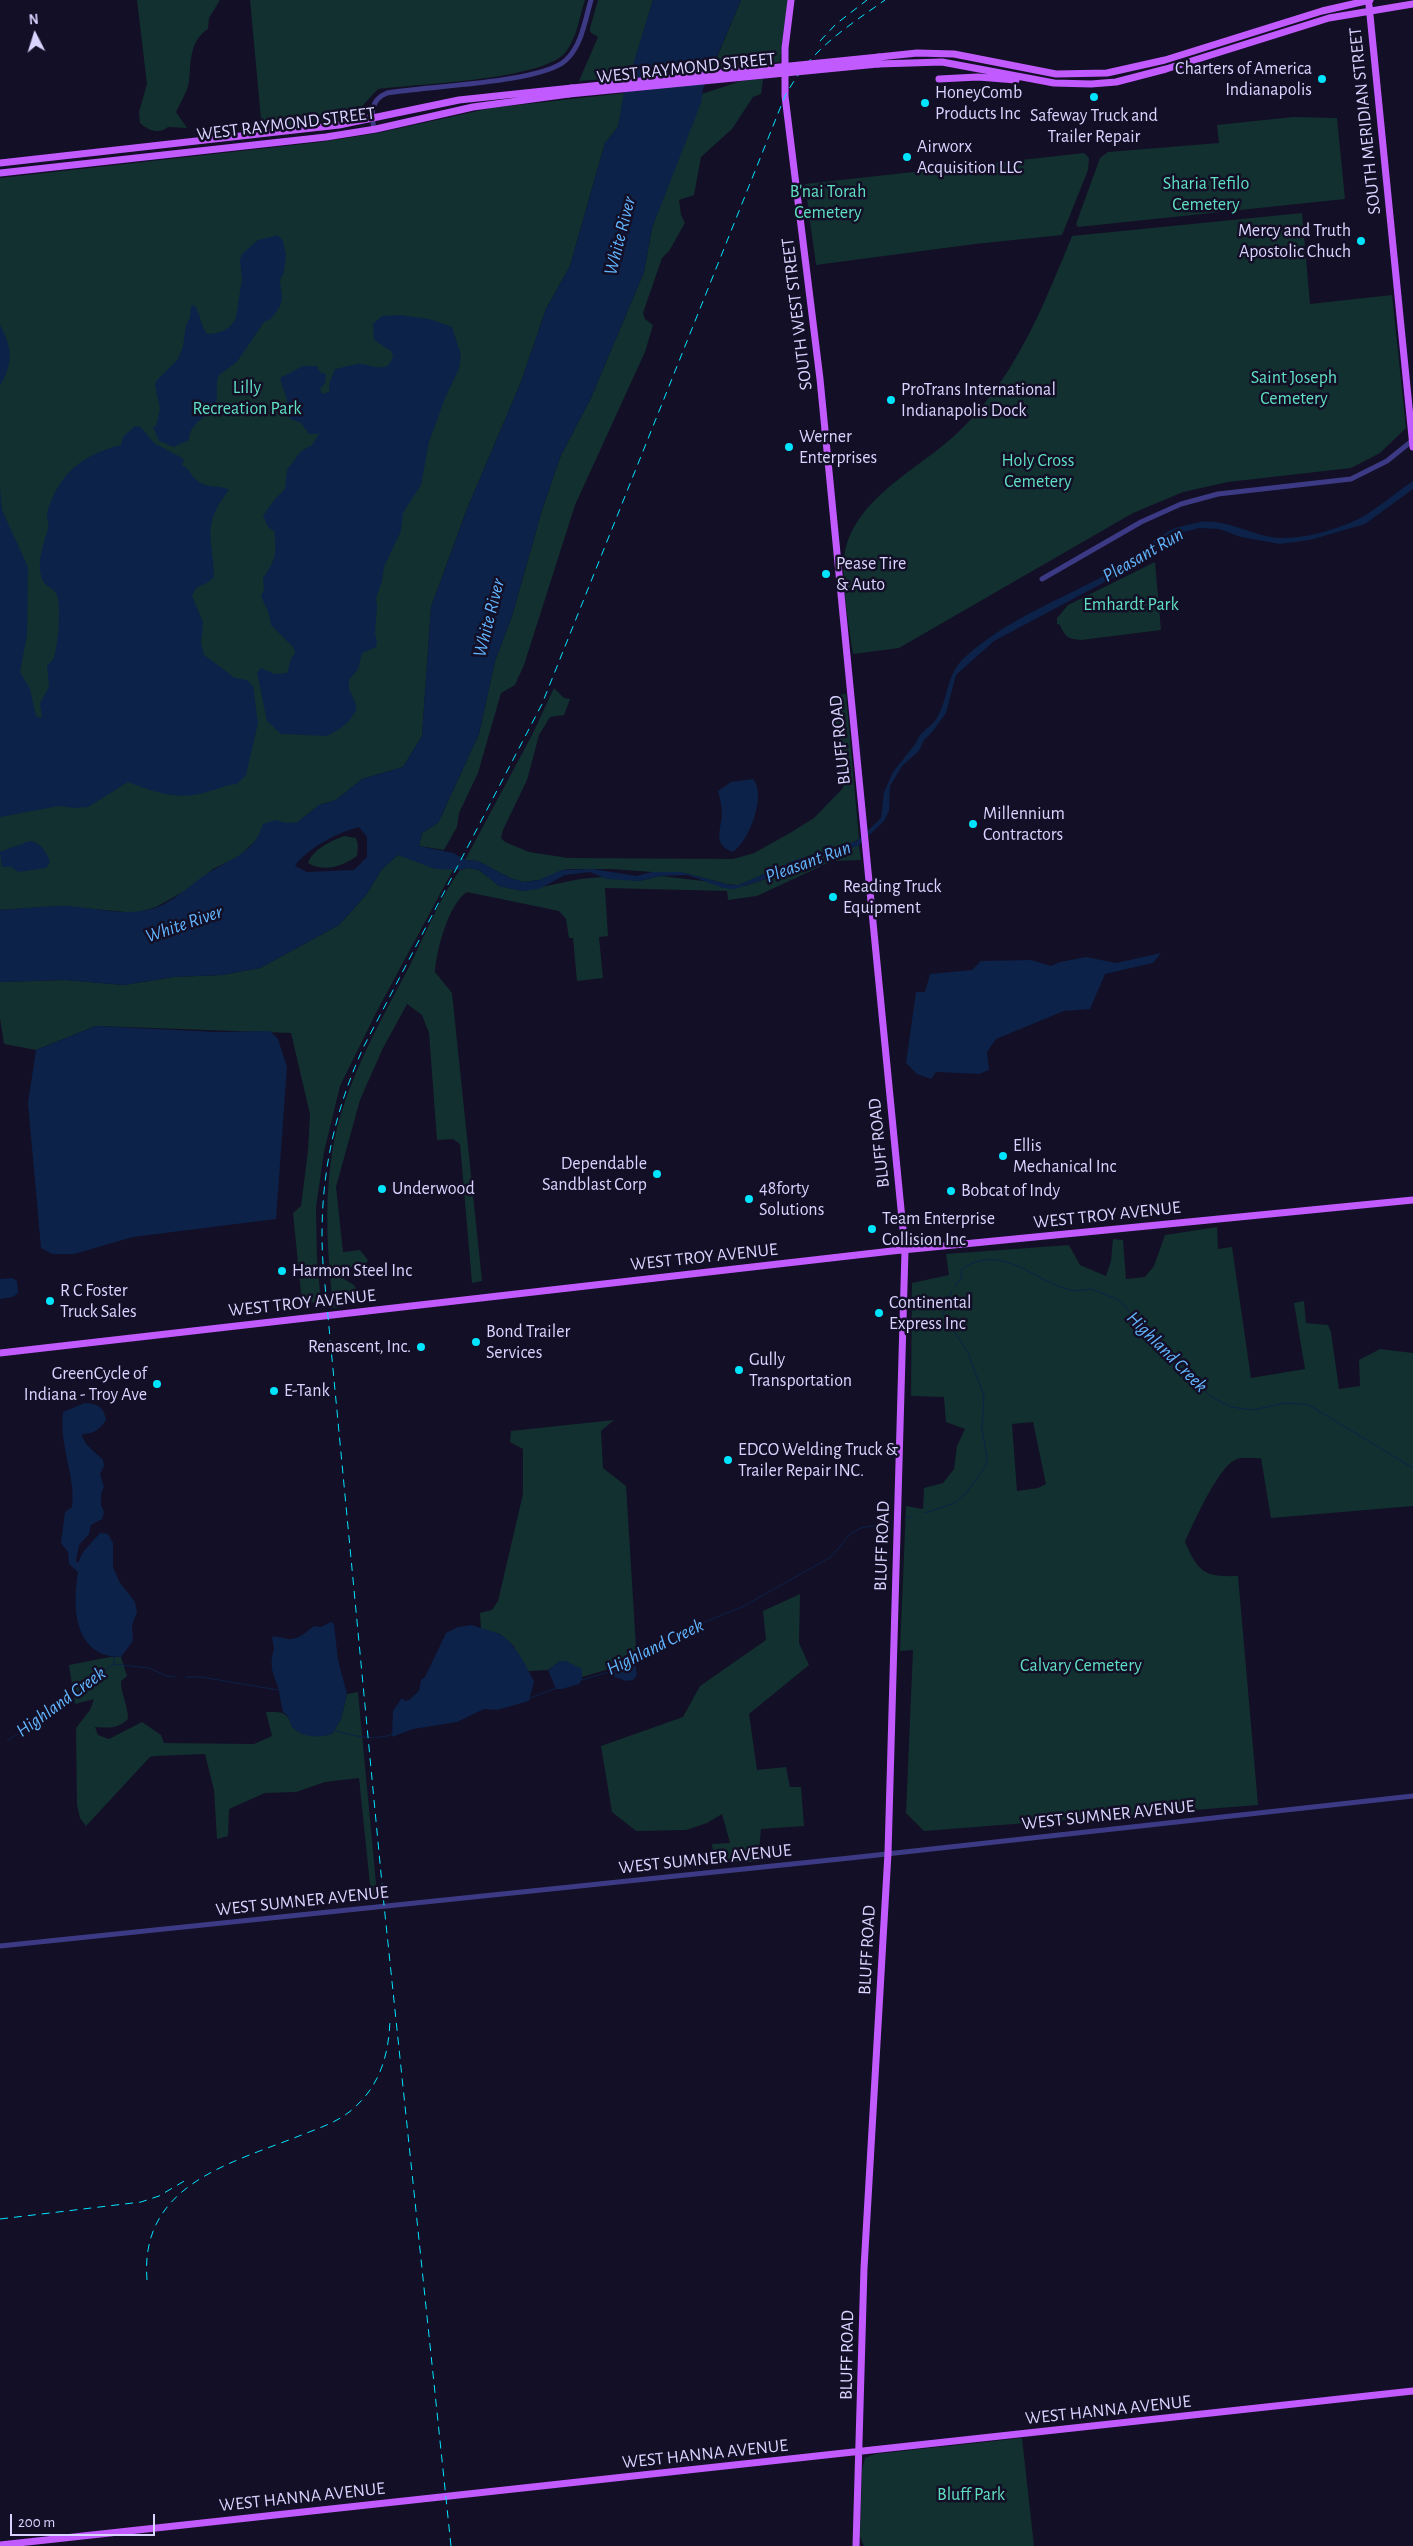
<!DOCTYPE html>
<style>
body{margin:0}
#map{position:relative;width:1413px;height:2546px;overflow:hidden;background:#130f26;font-family:"Alegreya Sans",sans-serif}
canvas{display:block}
.north{position:absolute;left:10px;top:10px;width:50px;height:50px;-webkit-text-stroke:4px #130f26;paint-order:stroke;rotate:355deg;font-size:14px;font-weight:700;line-height:20px;text-align:center;color:#d9d4ff}
.north::after{content:'';display:block;margin:auto;width:18px;height:22px;background:#d9d4ff;clip-path:polygon(50% 0,100% 100%,50% 72%,0 100%)}
.scale{position:absolute;left:10px;top:2514px;width:145px;height:22px;box-sizing:border-box;border:2px solid #d9d4ff;border-top:0;padding-left:6px;font-size:15px;line-height:18px;white-space:nowrap;color:#d9d4ff;-webkit-text-stroke:4px #130f26;paint-order:stroke}
</style>
<div id="map">
<canvas width="1413" height="2546"></canvas>
<div class="north">N</div>
<div class="scale">200 m</div>
</div>
<script>
const ctx = document.querySelector('canvas').getContext('2d');
ctx.lineJoin = 'round';
function fillPath(path, color) { ctx.fillStyle = color; ctx.fill(path, 'evenodd'); }
function trace(path, color, width, dash) { ctx.strokeStyle = color; ctx.lineWidth = width; ctx.lineCap = dash ? 'butt' : 'round'; ctx.setLineDash(dash || []); ctx.stroke(path); }
function write(font, color, halo, rows, align = 'center') {
  ctx.font = font + ' "Alegreya Sans",sans-serif'; ctx.lineWidth = 5; ctx.setLineDash([]); ctx.textBaseline = 'middle'; ctx.strokeStyle = halo; ctx.fillStyle = color; for (const [text, x, y, turn = 0] of rows) {
    ctx.save(); ctx.translate(x, y); ctx.rotate((+turn || 0) * Math.PI / 180); ctx.textAlign = isNaN(turn) ? turn : align; if (halo) ctx.strokeText(text, 0, 0); ctx.fillText(text, 0, 0); ctx.restore();
  }
}
const green = new Path2D(`
 M 137,0 L 220,0 L 209,18 L 208,29 C 189,41 191,63 189,82 C 187,92 180,103 176,112 L 187,128 L 168,127 C 159,135 148,130 140,123 L 139,112 L 147,84 Z
 M 250,0 L 585,0 C 579,18 577,38 565,53 C 541,80 417,84 378,89 L 364,104 L 357,117 L 272,128 L 264,125 L 261,119 Z
 M 598,0 L 653,0 L 630,77 L 579,81 L 598,37 L 590,32 L 590,28 Z
 M 741,0 L 788,0 L 780,62 L 712,69 Z
 M 763,79 L 761,94 L 753,97 L 732,129 L 701,157 L 694,195 L 679,200 L 681,215 L 685,223 L 669,251 L 662,258 L 643,313 L 645,319 L 653,325 L 645,352 L 575,505 L 524,665 L 515,685 L 501,693 L 478,773 L 459,813 L 457,827 L 444,850 L 419,846 L 422,833 L 438,823 L 479,734 L 495,661 L 512,616 L 542,510 L 561,455 L 590,400 L 644,272 L 652,228 L 702,94 L 741,81 Z
 M 625,93 L 618,127 L 605,143 L 570,266 L 546,309 L 521,382 L 467,509 L 431,607 L 422,736 L 403,767 L 362,779 L 336,800 L 319,805 L 298,822 L 261,831 L 260,836 L 240,856 L 213,869 L 192,887 L 156,907 L 136,913 L 61,906 L 0,910 L 0,178 L 321,142 L 378,133 L 491,108 Z
 M 1293,117 L 1337,118 L 1345,199 L 1078,227 L 1076,224 L 1100,158 L 1108,152 L 1219,143 L 1217,125 Z
 M 1084,153 L 1089,158 L 1088,170 L 1062,235 L 975,244 L 816,265 L 805,184 Z
 M 1302,213 L 1310,304 L 1392,295 L 1406,428 L 1380,453 L 1351,468 L 1228,482 L 1183,492 L 1133,513 L 899,648 L 853,654 C 849,626 842,586 844,559 C 849,507 905,476 941,447 C 955,436 968,423 979,410 C 1023,359 1047,297 1072,236 Z
 M 1155,562 L 1161,630 L 1081,640 C 1068,639 1065,637 1060,625 L 1057,624 L 1057,618 L 1068,605 Z
 M 554,688 L 564,698 L 570,699 L 564,715 L 550,717 L 539,735 L 527,780 L 503,830 L 501,838 L 505,842 L 529,852 L 568,858 L 733,859 L 754,853 L 790,833 L 814,818 L 843,788 L 838,724 L 834,724 L 831,696 L 846,694 L 859,839 L 847,846 L 796,860 L 739,885 L 730,885 L 681,872 L 652,872 L 611,869 L 567,869 L 539,880 L 524,882 L 510,878 L 478,861 L 465,860 L 532,735 Z
 M 344,836 L 356,838 L 358,845 L 357,856 C 342,866 325,873 308,863 C 313,849 331,841 344,836 Z
 M 859,845 L 861,860 L 832,861 L 757,896 L 728,900 L 727,891 L 605,888 L 608,936 L 599,937 L 603,978 L 577,981 L 573,938 L 569,938 L 566,919 L 559,911 L 467,892 C 449,903 436,951 435,972 L 452,993 L 482,1281 L 472,1283 L 460,1144 L 453,1139 L 437,1140 L 429,1033 L 422,1015 L 407,1004 L 382,1050 L 360,1100 L 336,1187 L 343,1252 L 360,1250 L 368,1260 L 366,1264 L 348,1268 L 344,1279 L 354,1285 L 356,1289 L 343,1296 L 342,1307 L 333,1308 C 328,1258 324,1210 331,1160 C 340,1091 377,1028 409,967 C 425,935 439,899 460,870 L 468,868 L 479,870 L 499,886 L 522,891 L 580,879 L 602,877 L 639,881 L 661,876 L 745,886 L 780,874 L 808,860 Z
 M 398,855 L 441,869 L 454,868 L 377,1011 L 340,1086 L 324,1152 L 316,1207 L 317,1260 L 321,1302 L 302,1303 L 293,1213 L 301,1206 L 308,1151 L 310,1114 L 291,1033 L 96,1026 L 36,1050 L 4,1044 L 0,1018 L 0,982 L 65,980 L 124,985 L 173,977 L 222,975 L 260,968 L 339,925 L 366,895 L 382,869 Z
 M 1217,1227 L 1218,1249 L 1232,1247 L 1251,1378 L 1305,1369 L 1294,1303 L 1304,1301 L 1306,1323 L 1328,1325 L 1331,1332 L 1339,1389 L 1360,1386 L 1359,1360 L 1380,1349 L 1413,1353 L 1413,1506 L 1271,1518 L 1261,1458 C 1254,1459 1244,1457 1237,1459 C 1219,1465 1193,1524 1185,1542 C 1199,1573 1204,1577 1238,1576 L 1258,1805 L 924,1831 L 906,1813 L 913,1650 L 900,1651 L 906,1506 L 923,1509 L 924,1488 L 943,1483 L 954,1469 L 957,1446 L 965,1429 L 946,1422 L 944,1397 L 911,1396 L 912,1283 L 949,1275 L 946,1254 L 1069,1245 L 1080,1265 L 1106,1276 L 1111,1261 L 1113,1239 L 1123,1240 L 1126,1279 L 1145,1277 L 1154,1266 L 1165,1235 ZM 1033,1422 L 1046,1484 L 1038,1488 L 1017,1491 L 1012,1424 Z
 M 614,1420 L 601,1431 L 603,1468 L 626,1486 L 636,1647 L 634,1656 L 625,1657 L 609,1665 L 609,1669 L 582,1677 L 581,1669 L 560,1661 L 548,1670 L 528,1671 L 516,1653 L 514,1646 L 500,1634 L 481,1629 L 480,1613 L 492,1610 L 498,1601 L 523,1494 L 523,1449 L 510,1442 L 511,1431 Z
 M 800,1594 L 799,1643 L 809,1665 L 749,1714 L 757,1770 L 786,1767 L 790,1787 L 801,1787 L 804,1826 L 761,1829 L 758,1862 L 737,1862 L 713,1853 L 712,1844 L 730,1843 L 722,1814 L 707,1823 L 686,1830 L 636,1831 L 612,1812 L 601,1746 L 683,1717 L 700,1686 L 766,1640 L 763,1611 Z
 M 110,1657 L 121,1657 L 127,1676 L 121,1681 C 121,1694 128,1705 128,1719 C 118,1729 108,1728 95,1727 L 98,1735 L 109,1739 L 142,1722 L 161,1735 L 164,1743 L 254,1744 L 272,1736 L 266,1712 C 282,1712 287,1711 292,1727 L 332,1734 L 341,1719 L 347,1694 L 358,1692 L 377,1894 L 371,1894 L 359,1778 L 325,1782 L 296,1792 L 265,1793 L 229,1809 L 228,1836 L 217,1839 L 214,1790 L 205,1754 L 155,1756 L 150,1757 L 86,1826 L 80,1818 L 77,1805 L 76,1728 L 90,1710 L 94,1699 L 75,1704 L 69,1665 Z
 M 1022,2438 L 1034,2546 L 864,2546 L 860,2536 L 862,2470 L 865,2458 L 875,2454 Z`);
const water = new Path2D(`
 M 653,0 L 741,0 L 703,89 L 701,103 L 652,228 L 644,272 L 590,400 L 561,455 L 542,510 L 512,616 L 495,661 L 479,734 L 438,823 L 422,833 L 419,846 L 453,853 L 466,860 L 478,861 L 510,878 L 524,882 L 539,880 L 562,870 L 593,869 L 636,876 L 652,872 L 681,872 L 730,885 L 739,885 L 795,860 L 857,841 L 881,818 L 884,792 L 893,772 L 916,743 C 919,731 931,728 937,718 C 949,697 946,674 965,657 C 1009,617 1068,597 1118,568 C 1135,557 1150,543 1167,532 C 1175,527 1187,525 1196,523 C 1219,517 1244,531 1266,536 C 1293,543 1339,530 1364,516 C 1381,506 1396,492 1413,481 L 1413,489 L 1365,524 L 1310,540 L 1280,544 L 1241,537 L 1219,529 L 1199,528 L 1184,532 L 1172,537 L 1118,575 L 994,641 L 956,675 L 946,713 L 933,731 L 924,740 L 919,751 L 902,766 L 890,786 L 889,811 L 884,821 L 858,846 L 808,860 L 780,874 L 735,889 L 723,888 L 688,875 L 661,876 L 639,881 L 607,879 L 590,872 L 565,875 L 539,889 L 522,891 L 499,886 L 479,870 L 468,868 L 460,870 L 435,869 L 398,855 L 382,869 L 366,895 L 339,925 L 260,968 L 222,975 L 173,977 L 124,985 L 65,980 L 0,982 L 0,910 C 20,909 41,906 61,906 C 92,906 124,918 155,908 C 178,900 194,880 215,869 C 237,856 255,851 263,824 L 275,820 L 287,823 L 298,822 L 319,805 L 336,800 L 362,779 L 403,767 L 422,736 L 431,607 L 467,509 L 521,382 L 546,309 L 570,266 L 605,143 L 618,127 L 623,97 ZM 359,827 L 367,837 L 367,857 L 354,870 L 307,872 L 295,866 C 306,849 340,831 359,827 Z
 M 278,235 L 283,241 L 286,255 L 284,273 L 280,280 L 282,300 L 279,308 L 271,319 L 264,322 L 237,362 L 219,375 L 217,381 L 217,398 L 214,411 C 204,416 189,426 189,440 L 174,447 L 159,441 L 153,427 L 156,426 L 160,409 L 155,386 L 156,381 L 178,359 L 183,346 L 186,325 L 190,317 L 191,306 L 194,305 C 201,313 200,325 207,334 C 219,334 232,329 236,317 L 242,279 L 240,260 L 242,254 L 258,240 Z
 M 400,315 L 429,319 L 452,327 L 461,355 L 459,369 L 445,398 L 429,442 L 421,485 L 403,513 L 401,531 L 384,567 L 382,581 L 376,598 L 377,607 L 375,633 L 377,643 L 376,647 L 362,653 L 358,669 L 349,680 L 349,689 L 356,704 L 356,710 L 350,720 L 341,728 L 327,736 L 281,734 L 267,721 L 257,673 L 261,668 L 275,674 L 287,673 L 292,656 L 295,654 L 294,648 L 271,625 L 269,614 L 261,596 L 264,590 L 263,578 C 276,560 277,553 274,531 L 268,527 L 263,516 L 274,500 L 285,489 L 287,470 L 301,451 L 312,445 L 319,434 L 309,434 L 301,423 L 291,419 L 287,414 L 287,400 L 280,378 L 303,366 L 317,366 L 320,372 L 326,374 L 325,383 L 320,389 L 322,394 L 329,392 L 330,381 L 335,369 C 343,368 352,364 359,364 C 372,364 389,376 393,355 L 391,351 L 374,340 L 373,324 L 382,316 Z
 M 0,325 C 13,349 13,363 0,386 Z
 M 135,426 L 141,427 L 154,443 L 184,459 L 182,465 C 191,470 191,477 199,482 C 208,489 220,484 229,490 C 201,525 213,537 214,577 L 207,583 L 196,588 L 192,596 L 203,622 L 201,643 L 204,655 L 235,678 L 247,680 L 253,686 L 258,723 L 246,775 L 237,784 C 225,785 218,789 207,792 C 177,801 155,792 128,782 L 88,807 L 75,808 L 59,806 L 0,817 L 0,487 L 2,510 L 28,567 L 27,635 L 20,672 L 30,689 L 36,716 L 42,718 L 40,703 L 49,687 L 47,666 C 49,663 53,661 54,657 C 58,646 62,603 56,593 C 51,586 43,586 41,576 C 37,559 44,544 48,528 C 50,522 46,519 47,513 C 58,474 83,454 121,445 L 123,437 Z
 M 753,779 C 767,795 749,841 733,852 C 712,845 721,829 722,815 C 722,807 720,798 718,791 L 731,782 Z
 M 30,841 C 42,843 46,852 50,862 L 46,868 L 18,872 L 11,867 L 2,867 L 0,852 L 2,851 Z
 M 1161,953 L 1153,963 L 1105,974 L 1090,1009 L 1064,1011 L 996,1039 L 987,1052 L 989,1070 L 979,1074 L 936,1072 L 931,1079 L 917,1074 L 906,1063 L 916,992 L 925,992 L 930,974 L 972,970 L 981,961 L 1031,960 L 1051,966 L 1060,962 L 1086,957 L 1116,963 Z
 M 96,1026 L 217,1032 L 270,1031 L 278,1039 L 287,1067 L 276,1219 L 133,1237 L 74,1254 L 52,1254 L 41,1248 L 28,1103 L 36,1050 Z
 M 12,1278 L 17,1281 L 18,1293 L 13,1297 L 0,1299 L 0,1279 Z
 M 85,1403 C 98,1404 104,1407 106,1420 C 99,1430 94,1434 82,1434 L 82,1436 L 86,1444 L 103,1460 L 104,1466 L 100,1474 L 104,1487 L 101,1494 L 101,1505 L 104,1512 L 102,1519 L 91,1525 L 89,1534 L 79,1545 L 76,1561 L 78,1563 L 83,1552 L 100,1533 L 108,1534 L 113,1543 L 113,1567 L 120,1583 L 135,1602 L 137,1612 L 132,1625 L 133,1641 L 121,1657 C 74,1657 72,1608 78,1572 L 69,1564 L 68,1552 L 61,1543 L 65,1512 L 72,1507 C 76,1477 59,1446 63,1412 Z
 M 331,1622 L 334,1624 L 338,1660 L 347,1694 L 341,1719 L 332,1734 C 321,1738 303,1738 293,1728 C 289,1723 290,1716 283,1712 C 281,1704 280,1695 278,1687 C 272,1671 269,1665 274,1649 L 272,1637 C 279,1635 284,1640 292,1639 C 301,1638 307,1631 314,1626 L 321,1627 Z
 M 472,1625 C 481,1629 490,1630 499,1634 C 514,1641 526,1666 534,1681 L 529,1701 L 497,1710 L 484,1709 L 457,1722 L 413,1729 L 392,1737 L 393,1711 L 402,1698 L 405,1701 L 409,1700 L 419,1691 L 421,1680 L 425,1677 L 446,1633 L 458,1627 Z
 M 634,1656 L 637,1675 L 633,1680 L 626,1681 L 610,1675 L 609,1665 L 625,1657 Z
 M 560,1661 L 566,1661 L 582,1669 L 582,1679 L 579,1684 L 562,1689 L 556,1689 L 548,1670 Z`);
const stream = new Path2D(`
 M 955,1286 L 961,1278 L 962,1269 C 998,1243 1032,1278 1066,1289 L 1073,1291 L 1091,1289 L 1117,1299 L 1161,1341 L 1210,1396 L 1231,1407 L 1252,1410 L 1286,1403 L 1309,1405 L 1413,1468
 M 924,1513 L 953,1504 L 966,1493 L 986,1466 L 987,1458 L 982,1430 L 984,1396 L 968,1353 L 943,1314 L 952,1290
 M 905,1518 L 911,1517
 M 635,1658 L 680,1632 L 742,1607 L 831,1557 L 850,1534 L 861,1528 L 891,1522
 M 114,1664 L 114,1657
 M 186,1677 L 201,1677 L 278,1690
 M 582,1680 L 609,1672
 M 530,1698 L 557,1688
 M 334,1730 C 351,1736 376,1741 393,1734
 M 7,1741 L 62,1706 L 94,1674 L 103,1672 L 114,1664 L 149,1668 L 167,1676 L 175,1677`);
const minor = new Path2D(`
 M 374,129 C 371,114 370,100 387,93 C 426,86 542,83 566,60 C 582,45 585,20 591,0
 M 1042,579 L 1141,522 L 1181,504 L 1218,494 L 1351,479 L 1387,461 L 1413,440
 M 0,1946 L 850,1858 L 1413,1796`);
const major = new Path2D(`
 M 791,0 L 785,48 L 785,96 L 820,379 L 905,1250 L 888,1853 L 864,2268 L 856,2546
 M 1369,5 L 1413,447
 M 879,57 L 917,53 L 954,54 L 1056,74 L 1107,73 L 1165,60 L 1322,11 L 1370,0
 M 878,64 L 942,62 L 1054,83 L 1091,84 L 1116,82 L 1166,69 L 1329,18 L 1413,4
 M 939,79 L 978,77 L 1016,80
 M 0,163 L 339,125 L 459,100 L 572,88
 M 0,173 L 326,137 L 376,129 L 473,107 L 569,94
 M 0,1353 L 892,1251 L 1413,1200
 M 0,2545 L 1413,2391`);
const rail = new Path2D(`
 M 820,41 L 836,24 L 867,0
 M 0,2219 L 141,2202 L 159,2196 L 186,2180
 M 147,2280 C 139,2183 233,2163 304,2134 C 322,2127 340,2121 354,2108 C 381,2084 389,2053 390,2019
 M 451,2546 L 384,1905 L 323,1264 C 318,1187 332,1116 364,1046 L 542,704 L 785,96 C 810,50 844,29 885,0`);
const majorBridge = new Path2D(`
 M 572,88 L 879,57
 M 569,94 L 878,64`);
const markers = [
 [1322,79,5,"#00e5ff"],
 [1094,97,5,"#00e5ff"],
 [925,103,5,"#00e5ff"],
 [907,157,5,"#00e5ff"],
 [1361,241,5,"#00e5ff"],
 [891,400,5,"#00e5ff"],
 [789,447,5,"#00e5ff"],
 [826,574,5,"#00e5ff"],
 [973,824,5,"#00e5ff"],
 [833,897,5,"#00e5ff"],
 [1003,1156,5,"#00e5ff"],
 [657,1174,5,"#00e5ff"],
 [382,1189,5,"#00e5ff"],
 [951,1191,5,"#00e5ff"],
 [749,1199,5,"#00e5ff"],
 [872,1229,5,"#00e5ff"],
 [282,1271,5,"#00e5ff"],
 [50,1301,5,"#00e5ff"],
 [879,1313,5,"#00e5ff"],
 [476,1342,5,"#00e5ff"],
 [421,1347,5,"#00e5ff"],
 [739,1370,5,"#00e5ff"],
 [157,1384,5,"#00e5ff"],
 [274,1391,5,"#00e5ff"],
 [728,1460,5,"#00e5ff"]
];
const streetNames = [
 ["WEST RAYMOND STREET",686,68,-6],
 ["SOUTH MERIDIAN STREET",1365,121,-96],
 ["WEST RAYMOND STREET",286,124,-7],
 ["SOUTH WEST STREET",797,314,-97],
 ["BLUFF ROAD",840,740,-96],
 ["BLUFF ROAD",879,1143,-96],
 ["WEST TROY AVENUE",1107,1215,-6],
 ["WEST TROY AVENUE",704,1257,-6],
 ["WEST TROY AVENUE",302,1303,-6],
 ["BLUFF ROAD",882,1546,-88],
 ["WEST SUMNER AVENUE",1108,1815,-6],
 ["WEST SUMNER AVENUE",705,1859,-6],
 ["WEST SUMNER AVENUE",302,1901,-6],
 ["BLUFF ROAD",867,1950,-87],
 ["BLUFF ROAD",847,2355,-89],
 ["WEST HANNA AVENUE",1108,2410,-6],
 ["WEST HANNA AVENUE",705,2454,-6],
 ["WEST HANNA AVENUE",302,2497,-6]
];
const poiNames = [
 ["Charters of America",1312,69,"right"],
 ["Indianapolis",1312,90,"right"],
 ["HoneyComb",935,93],
 ["Products Inc",935,114],
 ["Safeway Truck and",1094,116,"center"],
 ["Trailer Repair",1094,137,"center"],
 ["Airworx",917,147],
 ["Acquisition LLC",917,168],
 ["Mercy and Truth",1351,231,"right"],
 ["Apostolic Chuch",1351,252,"right"],
 ["ProTrans International",901,390],
 ["Indianapolis Dock",901,411],
 ["Werner",799,437],
 ["Enterprises",799,458],
 ["Pease Tire",836,564],
 ["& Auto",836,585],
 ["Millennium",983,814],
 ["Contractors",983,835],
 ["Reading Truck",843,887],
 ["Equipment",843,908],
 ["Ellis",1013,1146],
 ["Mechanical Inc",1013,1167],
 ["Dependable",647,1164,"right"],
 ["Sandblast Corp",647,1185,"right"],
 ["Underwood",392,1189],
 ["48forty",759,1189],
 ["Solutions",759,1210],
 ["Bobcat of Indy",961,1191],
 ["Team Enterprise",882,1219],
 ["Collision Inc",882,1240],
 ["Harmon Steel Inc",292,1271],
 ["R C Foster",60,1291],
 ["Truck Sales",60,1312],
 ["Continental",889,1303],
 ["Express Inc",889,1324],
 ["Bond Trailer",486,1332],
 ["Services",486,1353],
 ["Renascent, Inc.",411,1347,"right"],
 ["Gully",749,1360],
 ["Transportation",749,1381],
 ["GreenCycle of",147,1374,"right"],
 ["Indiana - Troy Ave",147,1395,"right"],
 ["E-Tank",284,1391],
 ["EDCO Welding Truck &",738,1450],
 ["Trailer Repair INC.",738,1471]
];
const parkNames = [
 ["Sharia Tefilo",1206,184],
 ["Cemetery",1206,205],
 ["B'nai Torah",828,192],
 ["Cemetery",828,213],
 ["Saint Joseph",1294,378],
 ["Cemetery",1294,399],
 ["Lilly",247,388],
 ["Recreation Park",247,409],
 ["Holy Cross",1038,461],
 ["Cemetery",1038,482],
 ["Emhardt Park",1131,605],
 ["Calvary Cemetery",1081,1666],
 ["Bluff Park",971,2495]
];
const waterNames = [
 ["White River",620,236,-76],
 ["Pleasant Run",1143,555,-30],
 ["White River",489,618,-76],
 ["Pleasant Run",808,862,-20],
 ["White River",184,924,-19],
 ["Highland Creek",1167,1352,45],
 ["Highland Creek",655,1647,-26],
 ["Highland Creek",61,1702,-36]
];
fillPath(green, '#12302f');
fillPath(water, '#0c2248');
trace(stream, '#0c2248', 1);
trace(minor, '#3d3a85', 5);
trace(major, '#c25bff', 7);
trace(rail, '#00e5ff', 1, [8, 6]);
trace(majorBridge, '#c25bff', 7);
for (const [x, y, r, color] of markers) { const dot = new Path2D(); dot.arc(x, y, r, 0, 2 * Math.PI); ctx.fillStyle = color; ctx.fill(dot); trace(dot, '#130f26', 2); }
write('18px', '#d9d4ff', '#130f26', streetNames);
write('18px', '#d9d4ff', '#130f26', poiNames, 'left');
write('18px', '#5fe0c0', '#130f26', parkNames);
write('italic 19px', '#62b6ff', '#130f26', waterNames);
</script>
